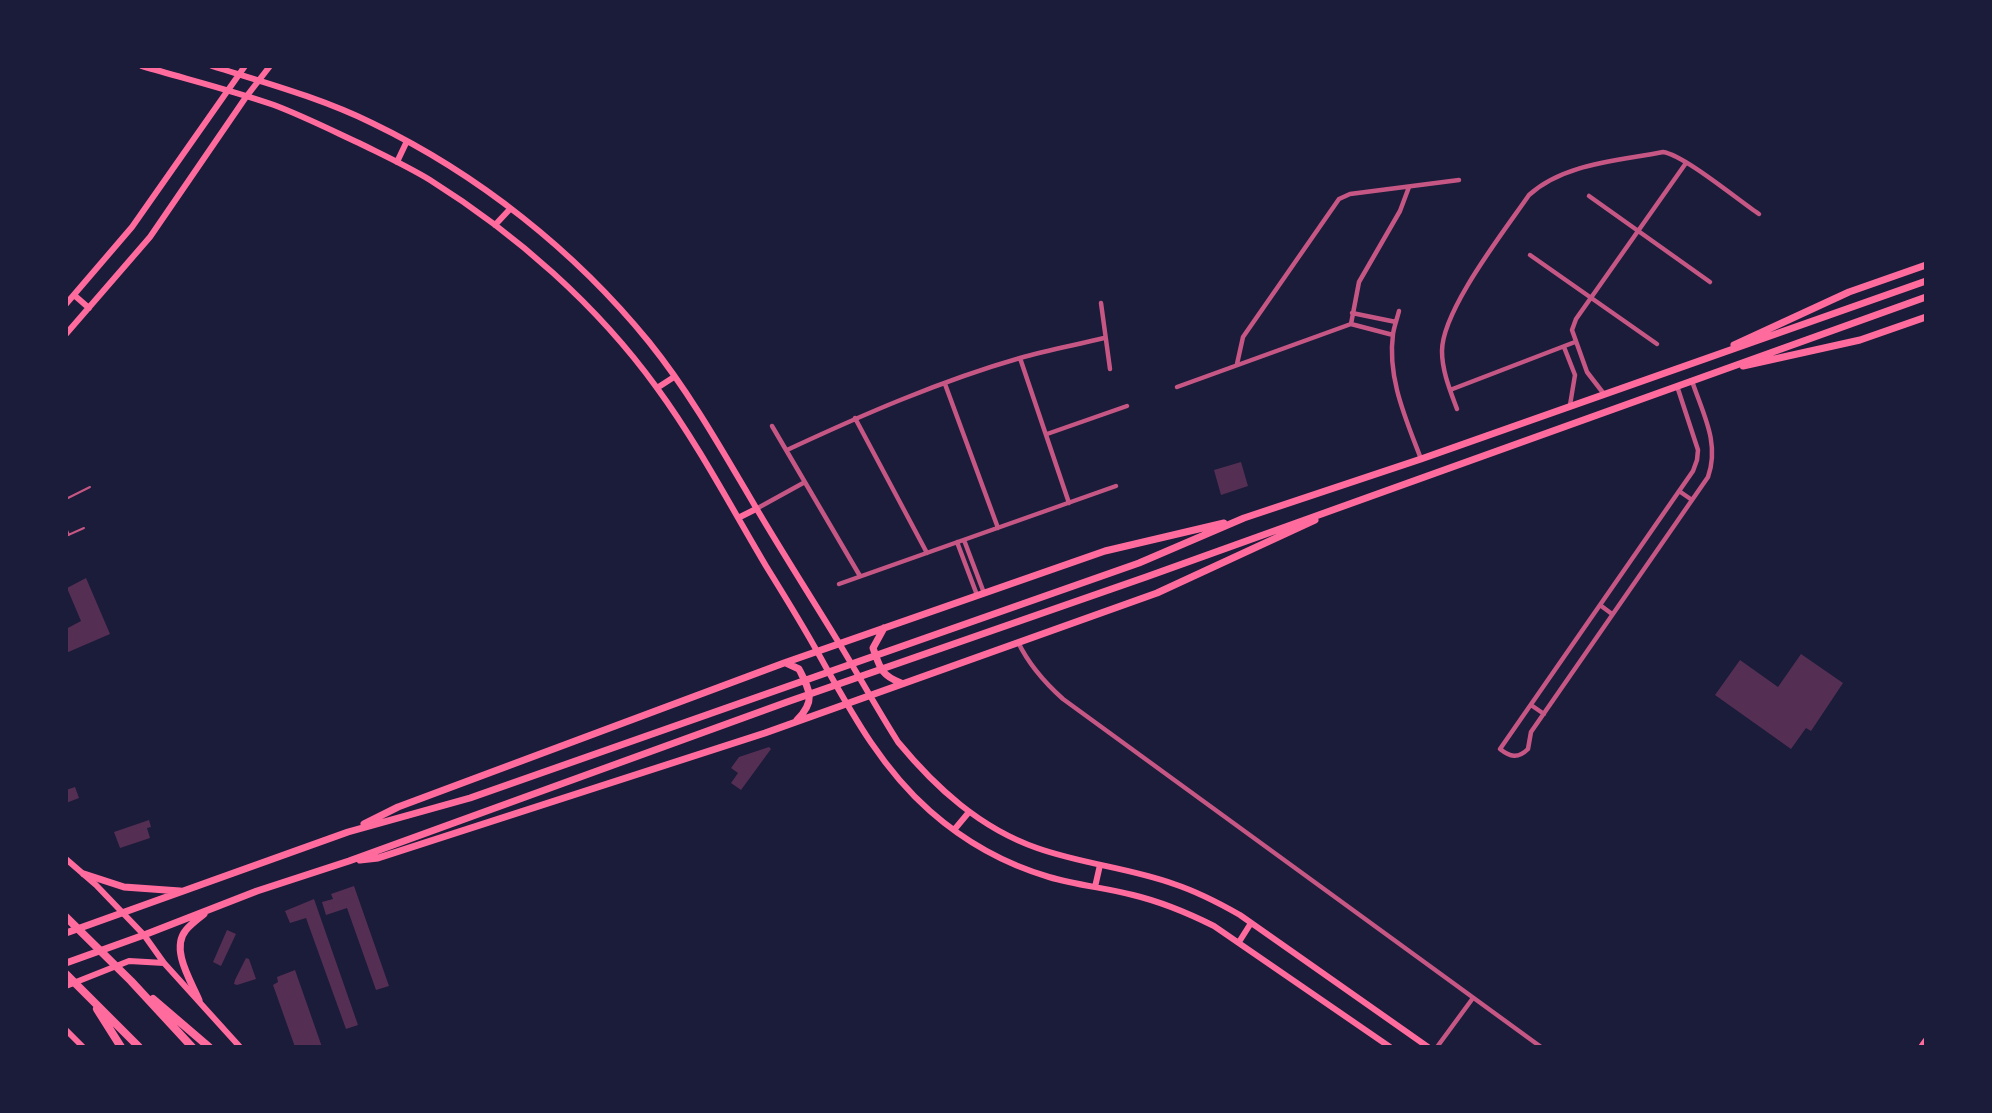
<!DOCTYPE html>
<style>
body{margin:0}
#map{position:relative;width:1992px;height:1113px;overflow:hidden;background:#1b1b3a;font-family:Figtree,sans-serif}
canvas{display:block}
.frame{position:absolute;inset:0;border:68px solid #1b1b3a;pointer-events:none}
</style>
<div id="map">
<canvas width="1992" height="1113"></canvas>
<div class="frame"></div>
</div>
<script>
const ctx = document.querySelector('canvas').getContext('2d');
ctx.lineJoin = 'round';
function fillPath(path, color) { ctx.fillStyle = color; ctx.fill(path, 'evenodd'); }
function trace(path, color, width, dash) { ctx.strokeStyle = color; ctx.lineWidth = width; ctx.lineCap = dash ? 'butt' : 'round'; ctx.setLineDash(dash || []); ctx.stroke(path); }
const building = new Path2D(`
 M 1241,462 L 1248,486 L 1221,495 L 1214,470 Z
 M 86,578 L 110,634 L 66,653 L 66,629 L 81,621 L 67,588 Z
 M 1801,654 L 1843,683 L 1811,731 L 1806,728 L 1791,749 L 1715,695 L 1740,660 L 1778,687 Z
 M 769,747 L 771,749 L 741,790 L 731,783 L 738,773 L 731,768 L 739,757 Z
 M 75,787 L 79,798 L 66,803 L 66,790 Z
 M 149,820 L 151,827 L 147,828 L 150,838 L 120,848 L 114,832 Z
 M 354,886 L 389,986 L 376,990 L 347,908 L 326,915 L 322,902 L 333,899 L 331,894 Z
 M 314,899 L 358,1025 L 346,1029 L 306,918 L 290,923 L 285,911 Z
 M 227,930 L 236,934 L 221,966 L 213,962 Z
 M 246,958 L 249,959 L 256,979 L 237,985 L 234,984 L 235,980 Z
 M 295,970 L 322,1047 L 295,1047 L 273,985 L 278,982 L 277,977 Z`);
const service = new Path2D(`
 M 66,499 L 90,487
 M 66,528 L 69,535
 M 66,536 L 84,528`);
const minor = new Path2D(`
 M 1589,196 L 1710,282
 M 1530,255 L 1657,344
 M 1101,303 L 1110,369
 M 1399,311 C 1397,319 1394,327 1393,334 C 1387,378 1406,419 1421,459
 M 1352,313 L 1396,322
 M 1351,324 L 1359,282 L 1400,211 L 1409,187
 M 1564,347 L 1575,375 L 1570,405
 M 1020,358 L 1069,503
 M 1237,364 L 1243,337 L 1339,199 L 1350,194 L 1459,180
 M 945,384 L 998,528
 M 1677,386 L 1698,450 L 1697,460 L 1693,471 L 1500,749 C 1510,757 1518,759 1528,749 L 1531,732 L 1708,477 C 1720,443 1703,414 1692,381
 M 1177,387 L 1351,324 L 1393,335
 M 1450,390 L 1575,342
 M 1604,394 L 1587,372 L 1572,330 L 1576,319 L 1686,163
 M 1457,409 C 1450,390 1442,371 1442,351 C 1442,310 1505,230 1529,195 C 1564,163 1619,161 1663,152 C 1684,155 1738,200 1759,214
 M 855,418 L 927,553
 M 772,426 L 860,576
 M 1047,434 L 1127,406
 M 787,450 C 862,415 940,381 1020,358 C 1048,350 1076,345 1104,338
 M 1679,491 L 1692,500
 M 756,509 L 805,482
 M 964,540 L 984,593
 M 957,542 L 977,595
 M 839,584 L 1116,486
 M 1600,605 L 1612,614
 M 1018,642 C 1029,665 1044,682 1063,699 L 1541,1047
 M 1531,705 L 1544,714
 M 1437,1047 L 1473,998`);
const secondary = new Path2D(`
 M 142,66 C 186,79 231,90 274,105 C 303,116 331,130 359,143 C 383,155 407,166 430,180 C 516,234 597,305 657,388 C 698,444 731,507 766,566 C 784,595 802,624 818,653 C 850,710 880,767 930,811 C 964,841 1005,864 1049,877 C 1076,885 1106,888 1133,895 C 1162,902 1188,913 1214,926 L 1390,1047
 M 212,66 C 266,83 321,98 372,123 C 478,174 575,251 649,342 C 690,393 722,450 755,506 C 782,552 811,597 839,643 C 859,676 877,709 898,742 C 936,788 980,828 1037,848 C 1082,864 1130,868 1174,884 C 1198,892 1219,903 1240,915 L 1428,1047
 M 397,162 L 407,141
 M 495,225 L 510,209
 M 74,295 L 89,308
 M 66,304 L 132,227 L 245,66
 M 66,334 L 150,237 L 246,97 L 270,66
 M 657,388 L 674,377
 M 738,518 L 756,509
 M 954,830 L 969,812
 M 66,859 L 96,885 L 144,935 L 164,963 L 240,1047
 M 1095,887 L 1100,865
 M 1239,942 L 1251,923
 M 66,986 L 129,961 L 164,963
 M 66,1030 L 83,1047
 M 1921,1047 L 1926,1040`);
const trunk = new Path2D(`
 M 1734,345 L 1849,292 L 1926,265
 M 1743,366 L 1860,340 L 1926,317
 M 884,628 L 873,648 C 880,667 880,675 901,683
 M 786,663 L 799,669 C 810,691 816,701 797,720
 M 364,824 L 398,807 L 784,663 L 1105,551 L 1224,523
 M 360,860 L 378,858 L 765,733 L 1157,593 L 1315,520
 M 84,874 L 124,887 L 180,891
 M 66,933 L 348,832 L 470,798 L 1139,563 L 1244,518 L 1421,459 L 1926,281
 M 66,963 L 144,935 L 257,891 L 349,861 L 787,702 L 1146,577 L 1926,297
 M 199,1000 C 191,981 170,949 186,930 C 191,924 198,919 204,914`);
const motorway = new Path2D(`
 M 66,917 L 131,981 L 192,1047
 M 66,974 L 139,1047
 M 153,999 L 209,1047
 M 97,1009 L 121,1047`);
fillPath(building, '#542f53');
trace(service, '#c65784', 2);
trace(minor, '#c65784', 4.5);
trace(secondary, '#ff6b9d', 6);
trace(trunk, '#ff6b9d', 7);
trace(motorway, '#ff6b9d', 8);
</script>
